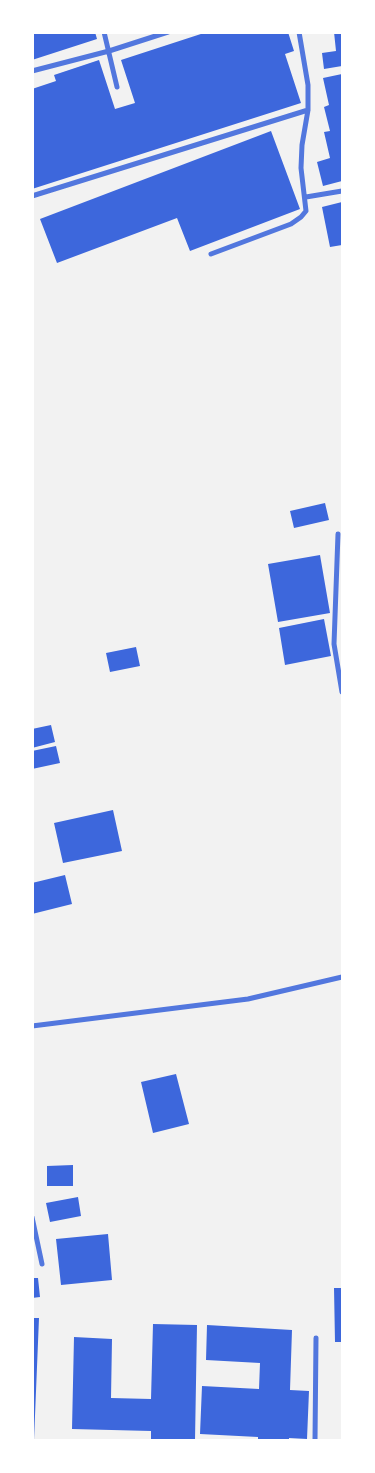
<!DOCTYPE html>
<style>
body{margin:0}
#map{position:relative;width:375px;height:1473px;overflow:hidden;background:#f2f2f2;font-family:Poppins,sans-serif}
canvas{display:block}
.frame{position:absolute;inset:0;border:34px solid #fff;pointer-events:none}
</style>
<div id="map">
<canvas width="375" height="1473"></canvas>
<div class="frame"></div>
</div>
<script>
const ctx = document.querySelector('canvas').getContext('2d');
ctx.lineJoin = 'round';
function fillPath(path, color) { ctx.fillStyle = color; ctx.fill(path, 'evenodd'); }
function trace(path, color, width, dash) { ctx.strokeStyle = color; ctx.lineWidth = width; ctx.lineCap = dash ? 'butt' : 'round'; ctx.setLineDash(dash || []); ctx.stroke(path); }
const building = new Path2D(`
 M 32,32 L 95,32 L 97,39 L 32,60 Z
 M 207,32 L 288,32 L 294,51 L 285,54 L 301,103 L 32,189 L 32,89 L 56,81 L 54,75 L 99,60 L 115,109 L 135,103 L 121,60 Z
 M 334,32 L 342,32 L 342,66 L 324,69 L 322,53 L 336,51 Z
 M 342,74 L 342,181 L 323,186 L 317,162 L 330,158 L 324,132 L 330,131 L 324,107 L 329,105 L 323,78 Z
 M 271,131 L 300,209 L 190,251 L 177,218 L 57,263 L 40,219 Z
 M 342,202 L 342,245 L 330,247 L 322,207 Z
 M 325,503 L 329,520 L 294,528 L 290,511 Z
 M 320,555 L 330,613 L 278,622 L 268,564 Z
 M 324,619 L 331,656 L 285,665 L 279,628 Z
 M 136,647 L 140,666 L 110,672 L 106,653 Z
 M 51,725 L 55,742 L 32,748 L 32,729 Z
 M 56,746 L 60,763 L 32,769 L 32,751 Z
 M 113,810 L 122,851 L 63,863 L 54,823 Z
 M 65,875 L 72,904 L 32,914 L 32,883 Z
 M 176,1074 L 189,1124 L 153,1133 L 141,1082 Z
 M 73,1165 L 73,1186 L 47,1186 L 47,1166 Z
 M 78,1197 L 81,1216 L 50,1222 L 46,1203 Z
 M 108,1234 L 112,1280 L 61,1285 L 56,1239 Z
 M 32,1278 L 38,1278 L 40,1297 L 32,1298 Z
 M 334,1288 L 342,1288 L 342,1342 L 335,1342 Z
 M 32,1318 L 39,1318 L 34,1440 L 32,1440 Z
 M 153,1324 L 197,1325 L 195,1440 L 151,1440 L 151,1431 L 72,1429 L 74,1337 L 112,1339 L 111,1398 L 151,1399 Z
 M 207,1325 L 292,1330 L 290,1390 L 309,1391 L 307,1439 L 289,1438 L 289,1440 L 258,1440 L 258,1437 L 200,1434 L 202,1386 L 259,1389 L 260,1363 L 206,1360 Z`);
const minor = new Path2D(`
 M 104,32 L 117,87
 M 32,71 L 109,51 L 168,32
 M 32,196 L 308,110
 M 306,197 L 342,191
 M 211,254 L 291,224 L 301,217 L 306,211 L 301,168 L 302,145 L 308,110 L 308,85 L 299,32
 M 338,534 L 334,644 L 342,692
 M 32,1026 L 248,999 L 342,977
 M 32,1217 L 42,1264
 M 315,1440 L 316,1338`);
fillPath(building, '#3d67dc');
trace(minor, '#5277de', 5);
</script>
